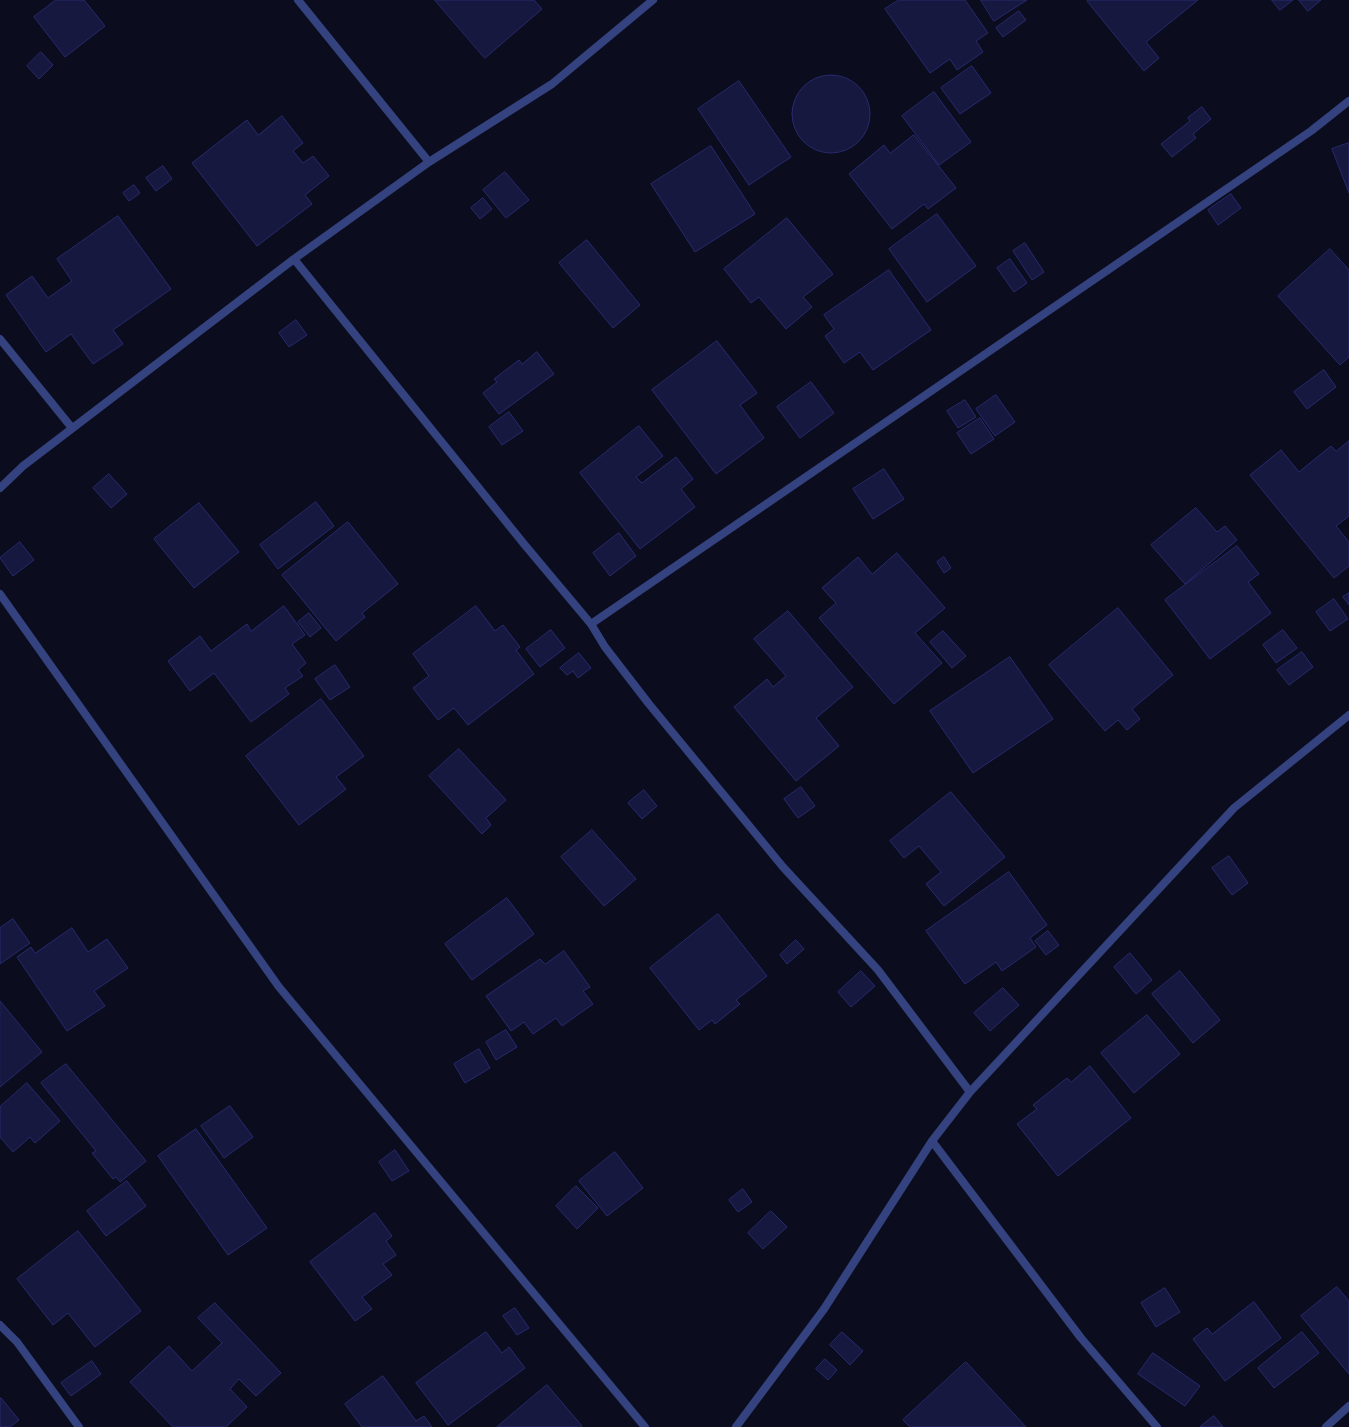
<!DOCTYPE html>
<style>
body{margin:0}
canvas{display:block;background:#0b0c1e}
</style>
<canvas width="1349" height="1427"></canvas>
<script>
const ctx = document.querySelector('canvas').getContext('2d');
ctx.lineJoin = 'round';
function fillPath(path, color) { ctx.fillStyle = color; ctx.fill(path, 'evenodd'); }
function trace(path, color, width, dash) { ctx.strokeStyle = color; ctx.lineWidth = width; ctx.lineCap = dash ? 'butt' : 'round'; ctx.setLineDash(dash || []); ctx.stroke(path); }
const building = new Path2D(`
 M 56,0 L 84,0 L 105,26 L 65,57 L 34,17 Z
 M 435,0 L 534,0 L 542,9 L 485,58 Z
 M 899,0 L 965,0 L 988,33 L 976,41 L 983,52 L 957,70 L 950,59 L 930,73 L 885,9 Z
 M 981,0 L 1027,0 L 994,21 Z
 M 1088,0 L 1198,0 L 1146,42 L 1159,58 L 1144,71 L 1087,1 Z
 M 1272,0 L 1293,0 L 1280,10 Z
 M 1299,0 L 1321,0 L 1308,11 Z
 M 1019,11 L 1026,20 L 1003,37 L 996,28 Z
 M 41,52 L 53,65 L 39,79 L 27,66 Z
 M 972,66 L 991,93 L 960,114 L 941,88 Z
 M792 114a39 39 0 1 1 78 0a39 39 0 1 1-78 0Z
 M 739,81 L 791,157 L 749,185 L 698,109 Z
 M 934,92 L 971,142 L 939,165 L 902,116 Z
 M 1202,107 L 1211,119 L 1193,134 L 1196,138 L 1172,157 L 1161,144 L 1190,121 L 1188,118 Z
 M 282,116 L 303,143 L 293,151 L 303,163 L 313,156 L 329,176 L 305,195 L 312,204 L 257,246 L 192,163 L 247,120 L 258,135 Z
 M 914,135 L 956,188 L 928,209 L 924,204 L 892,229 L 849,174 L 884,145 L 890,153 Z
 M 1349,143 L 1349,193 L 1332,149 Z
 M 711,146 L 755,214 L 695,252 L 651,184 Z
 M 163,166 L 172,179 L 156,191 L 146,178 Z
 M 505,172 L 529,200 L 506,218 L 483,190 Z
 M 134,185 L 140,193 L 129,201 L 123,193 Z
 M 1231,194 L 1241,208 L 1218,225 L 1208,210 Z
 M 483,198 L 492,209 L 480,219 L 471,208 Z
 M 937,214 L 976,266 L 927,302 L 889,249 Z
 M 118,216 L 171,289 L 113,330 L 123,344 L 93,364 L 71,334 L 46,352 L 6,295 L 32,276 L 48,298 L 72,281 L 57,259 Z
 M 787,218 L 833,274 L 803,297 L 812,307 L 786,329 L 759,297 L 751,303 L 724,269 Z
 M 587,240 L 640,305 L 613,328 L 559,263 Z
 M 1025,243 L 1044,272 L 1032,280 L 1013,251 Z
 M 1330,249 L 1349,270 L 1349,357 L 1340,365 L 1278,296 Z
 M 1010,259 L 1027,283 L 1014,292 L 997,268 Z
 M 889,270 L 931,330 L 873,370 L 860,352 L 844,363 L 825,336 L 834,329 L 824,315 Z
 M 296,320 L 307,335 L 289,347 L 279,333 Z
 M 717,341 L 757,393 L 740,405 L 764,438 L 716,474 L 652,390 Z
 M 537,352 L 554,374 L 499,414 L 483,393 L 497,382 L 494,379 L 519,360 L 522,364 Z
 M 1324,370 L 1336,387 L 1307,409 L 1294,392 Z
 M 811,382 L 834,413 L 800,438 L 777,407 Z
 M 996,395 L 1015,422 L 995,436 L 976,409 Z
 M 965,400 L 976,417 L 958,428 L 947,411 Z
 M 509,412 L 523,431 L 502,445 L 489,427 Z
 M 980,418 L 994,439 L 971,454 L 957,433 Z
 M 639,426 L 663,456 L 636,477 L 642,483 L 676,457 L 693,479 L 681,489 L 695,507 L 640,549 L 580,473 Z
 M 1349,441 L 1349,516 L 1336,526 L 1349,542 L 1349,566 L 1334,578 L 1250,475 L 1281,450 L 1299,472 L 1331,446 L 1336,451 Z
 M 884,469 L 904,499 L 873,519 L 853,489 Z
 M 109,474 L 127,494 L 111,508 L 93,488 Z
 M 316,502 L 334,526 L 278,569 L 260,545 Z
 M 199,503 L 239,552 L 194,588 L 154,539 Z
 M 1196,508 L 1217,532 L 1225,526 L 1237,540 L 1185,584 L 1151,545 Z
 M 348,522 L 398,584 L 362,613 L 365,617 L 336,641 L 282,575 Z
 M 619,533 L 636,556 L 610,576 L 593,553 Z
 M 20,542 L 34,560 L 13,576 L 0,558 Z
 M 1237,546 L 1259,574 L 1248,582 L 1271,613 L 1210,659 L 1165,600 Z
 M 897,553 L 945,608 L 915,633 L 942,663 L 894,704 L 819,618 L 836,603 L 822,588 L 858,557 L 872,574 Z
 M 944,557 L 951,568 L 944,573 L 937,562 Z
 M 1349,593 L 1349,605 L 1343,597 Z
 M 1334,599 L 1348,619 L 1330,631 L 1316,612 Z
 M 284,606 L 305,635 L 292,644 L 306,663 L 298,670 L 303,676 L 285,688 L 289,694 L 251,722 L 214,673 L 190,691 L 168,661 L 200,636 L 211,651 L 247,624 L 251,631 Z
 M 476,606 L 495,631 L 503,625 L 520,647 L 516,650 L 534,674 L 468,725 L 454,708 L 438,720 L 413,688 L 429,676 L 413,654 Z
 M 1118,608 L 1173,675 L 1132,709 L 1140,719 L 1127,730 L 1118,720 L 1105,731 L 1049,665 Z
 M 788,611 L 853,687 L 816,718 L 839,746 L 796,781 L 734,707 L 767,679 L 773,687 L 786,676 L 754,639 Z
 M 309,613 L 321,628 L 310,637 L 298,622 Z
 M 551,630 L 565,648 L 540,667 L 526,649 Z
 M 1283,630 L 1297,648 L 1276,663 L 1263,645 Z
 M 943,631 L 966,656 L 952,668 L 930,642 Z
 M 1302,652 L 1313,667 L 1289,685 L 1277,670 Z
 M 579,653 L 591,668 L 578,678 L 573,671 L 567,675 L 560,668 Z
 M 1010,657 L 1053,719 L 973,773 L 930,711 Z
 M 335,665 L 350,687 L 330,700 L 315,679 Z
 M 321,699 L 364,756 L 336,777 L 346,789 L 299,825 L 246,756 Z
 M 459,749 L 506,800 L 486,818 L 491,825 L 482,834 L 429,776 Z
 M 801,787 L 815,806 L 798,818 L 784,799 Z
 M 644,790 L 657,806 L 642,819 L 628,803 Z
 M 951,792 L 1005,857 L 944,906 L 926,884 L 941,872 L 919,846 L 904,858 L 890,841 Z
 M 592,830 L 636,879 L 604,906 L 561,857 Z
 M 1229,856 L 1248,883 L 1232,895 L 1212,868 Z
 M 1009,872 L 1047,925 L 1030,938 L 1036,947 L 1002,971 L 996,962 L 965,984 L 926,931 Z
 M 507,898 L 534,934 L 472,980 L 445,944 Z
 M 718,914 L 767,976 L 736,1000 L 740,1004 L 715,1024 L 712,1020 L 699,1030 L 650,968 Z
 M 13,919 L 30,943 L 0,964 L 0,928 Z
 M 72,928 L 88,952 L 107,939 L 128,968 L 94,991 L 105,1006 L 67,1031 L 17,957 L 31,947 L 35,953 Z
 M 1048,931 L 1059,945 L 1046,955 L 1035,941 Z
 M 796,940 L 804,949 L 787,964 L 780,955 Z
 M 564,951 L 590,987 L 583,991 L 593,1004 L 562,1026 L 556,1018 L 533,1034 L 524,1022 L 511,1031 L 486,996 L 540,959 L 545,964 Z
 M 1130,953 L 1152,980 L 1136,994 L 1114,967 Z
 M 861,971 L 875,986 L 851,1007 L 838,992 Z
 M 1180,971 L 1220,1020 L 1193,1043 L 1152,994 Z
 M 1003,988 L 1019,1005 L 990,1031 L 974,1013 Z
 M 0,1001 L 42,1052 L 0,1087 Z
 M 1147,1015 L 1180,1054 L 1134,1093 L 1101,1053 Z
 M 506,1030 L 517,1047 L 496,1060 L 486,1042 Z
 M 479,1049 L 490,1068 L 465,1083 L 454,1064 Z
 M 66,1064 L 146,1161 L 120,1182 L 116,1177 L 113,1179 L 92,1153 L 96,1151 L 41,1083 Z
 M 1090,1066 L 1131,1118 L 1058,1176 L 1017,1124 L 1037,1109 L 1033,1105 L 1067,1078 L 1071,1082 Z
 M 27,1083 L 60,1121 L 35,1143 L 30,1137 L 13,1152 L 0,1137 L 0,1107 Z
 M 230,1106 L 253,1137 L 224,1158 L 201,1126 Z
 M 196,1129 L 267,1228 L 228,1255 L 158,1156 Z
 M 395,1150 L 409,1171 L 392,1181 L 379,1162 Z
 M 615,1152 L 643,1188 L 607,1216 L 579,1181 Z
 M 127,1181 L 146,1206 L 106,1236 L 87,1211 Z
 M 576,1186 L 598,1208 L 577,1229 L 556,1206 Z
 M 743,1189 L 752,1202 L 738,1212 L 729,1200 Z
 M 771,1211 L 787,1227 L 763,1249 L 748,1233 Z
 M 375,1213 L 392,1236 L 386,1241 L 396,1255 L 383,1264 L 392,1275 L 362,1297 L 372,1309 L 355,1321 L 310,1262 Z
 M 78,1231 L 141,1311 L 95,1347 L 68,1313 L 53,1325 L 17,1279 Z
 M 1337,1287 L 1349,1301 L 1349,1374 L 1301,1316 Z
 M 1165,1288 L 1180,1312 L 1156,1327 L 1141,1303 Z
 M 1254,1302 L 1281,1338 L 1225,1381 L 1193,1339 L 1207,1328 L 1212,1334 Z
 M 215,1303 L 281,1373 L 256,1396 L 239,1379 L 230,1389 L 247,1407 L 226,1427 L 173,1427 L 130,1382 L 169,1346 L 192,1371 L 222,1343 L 198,1318 Z
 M 515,1308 L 529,1328 L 517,1335 L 503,1316 Z
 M 486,1332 L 502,1353 L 509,1347 L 525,1368 L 448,1425 L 416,1383 Z
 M 842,1332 L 863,1351 L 850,1365 L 830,1345 Z
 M 1302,1332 L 1319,1353 L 1274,1388 L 1258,1368 Z
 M 1153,1353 L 1200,1386 L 1185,1406 L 1138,1374 Z
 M 825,1359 L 837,1370 L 828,1380 L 816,1369 Z
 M 92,1361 L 101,1374 L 71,1396 L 61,1383 Z
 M 966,1362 L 1026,1427 L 910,1427 L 903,1420 Z
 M 383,1376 L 416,1421 L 424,1416 L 432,1427 L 362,1427 L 345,1404 Z
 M 547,1385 L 582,1426 L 581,1427 L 497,1427 Z
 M 1,1398 L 19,1420 L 10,1427 L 0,1427 L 0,1400 Z
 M 1214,1416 L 1223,1427 L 1200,1427 Z`);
const minor = new Path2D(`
 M 298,0 L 429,162
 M 294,259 L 524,544 L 591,624 L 605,647 L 649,704 L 783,867 L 878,970 L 970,1092
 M 0,339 L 72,428
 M 0,488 L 23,466 L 294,259 L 429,162 L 552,84 L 653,0
 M 0,594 L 279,987 L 645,1427
 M 591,624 L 1311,131 L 1349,101
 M 932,1141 L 1081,1338 L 1157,1427
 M 0,1325 L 17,1342 L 79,1427
 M 736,1427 L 824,1309 L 932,1141 L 970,1092 L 1234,808 L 1349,715
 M 1326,1427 L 1349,1406`);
fillPath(building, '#161840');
trace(building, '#272a6d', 1);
trace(minor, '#34437f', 8);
</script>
